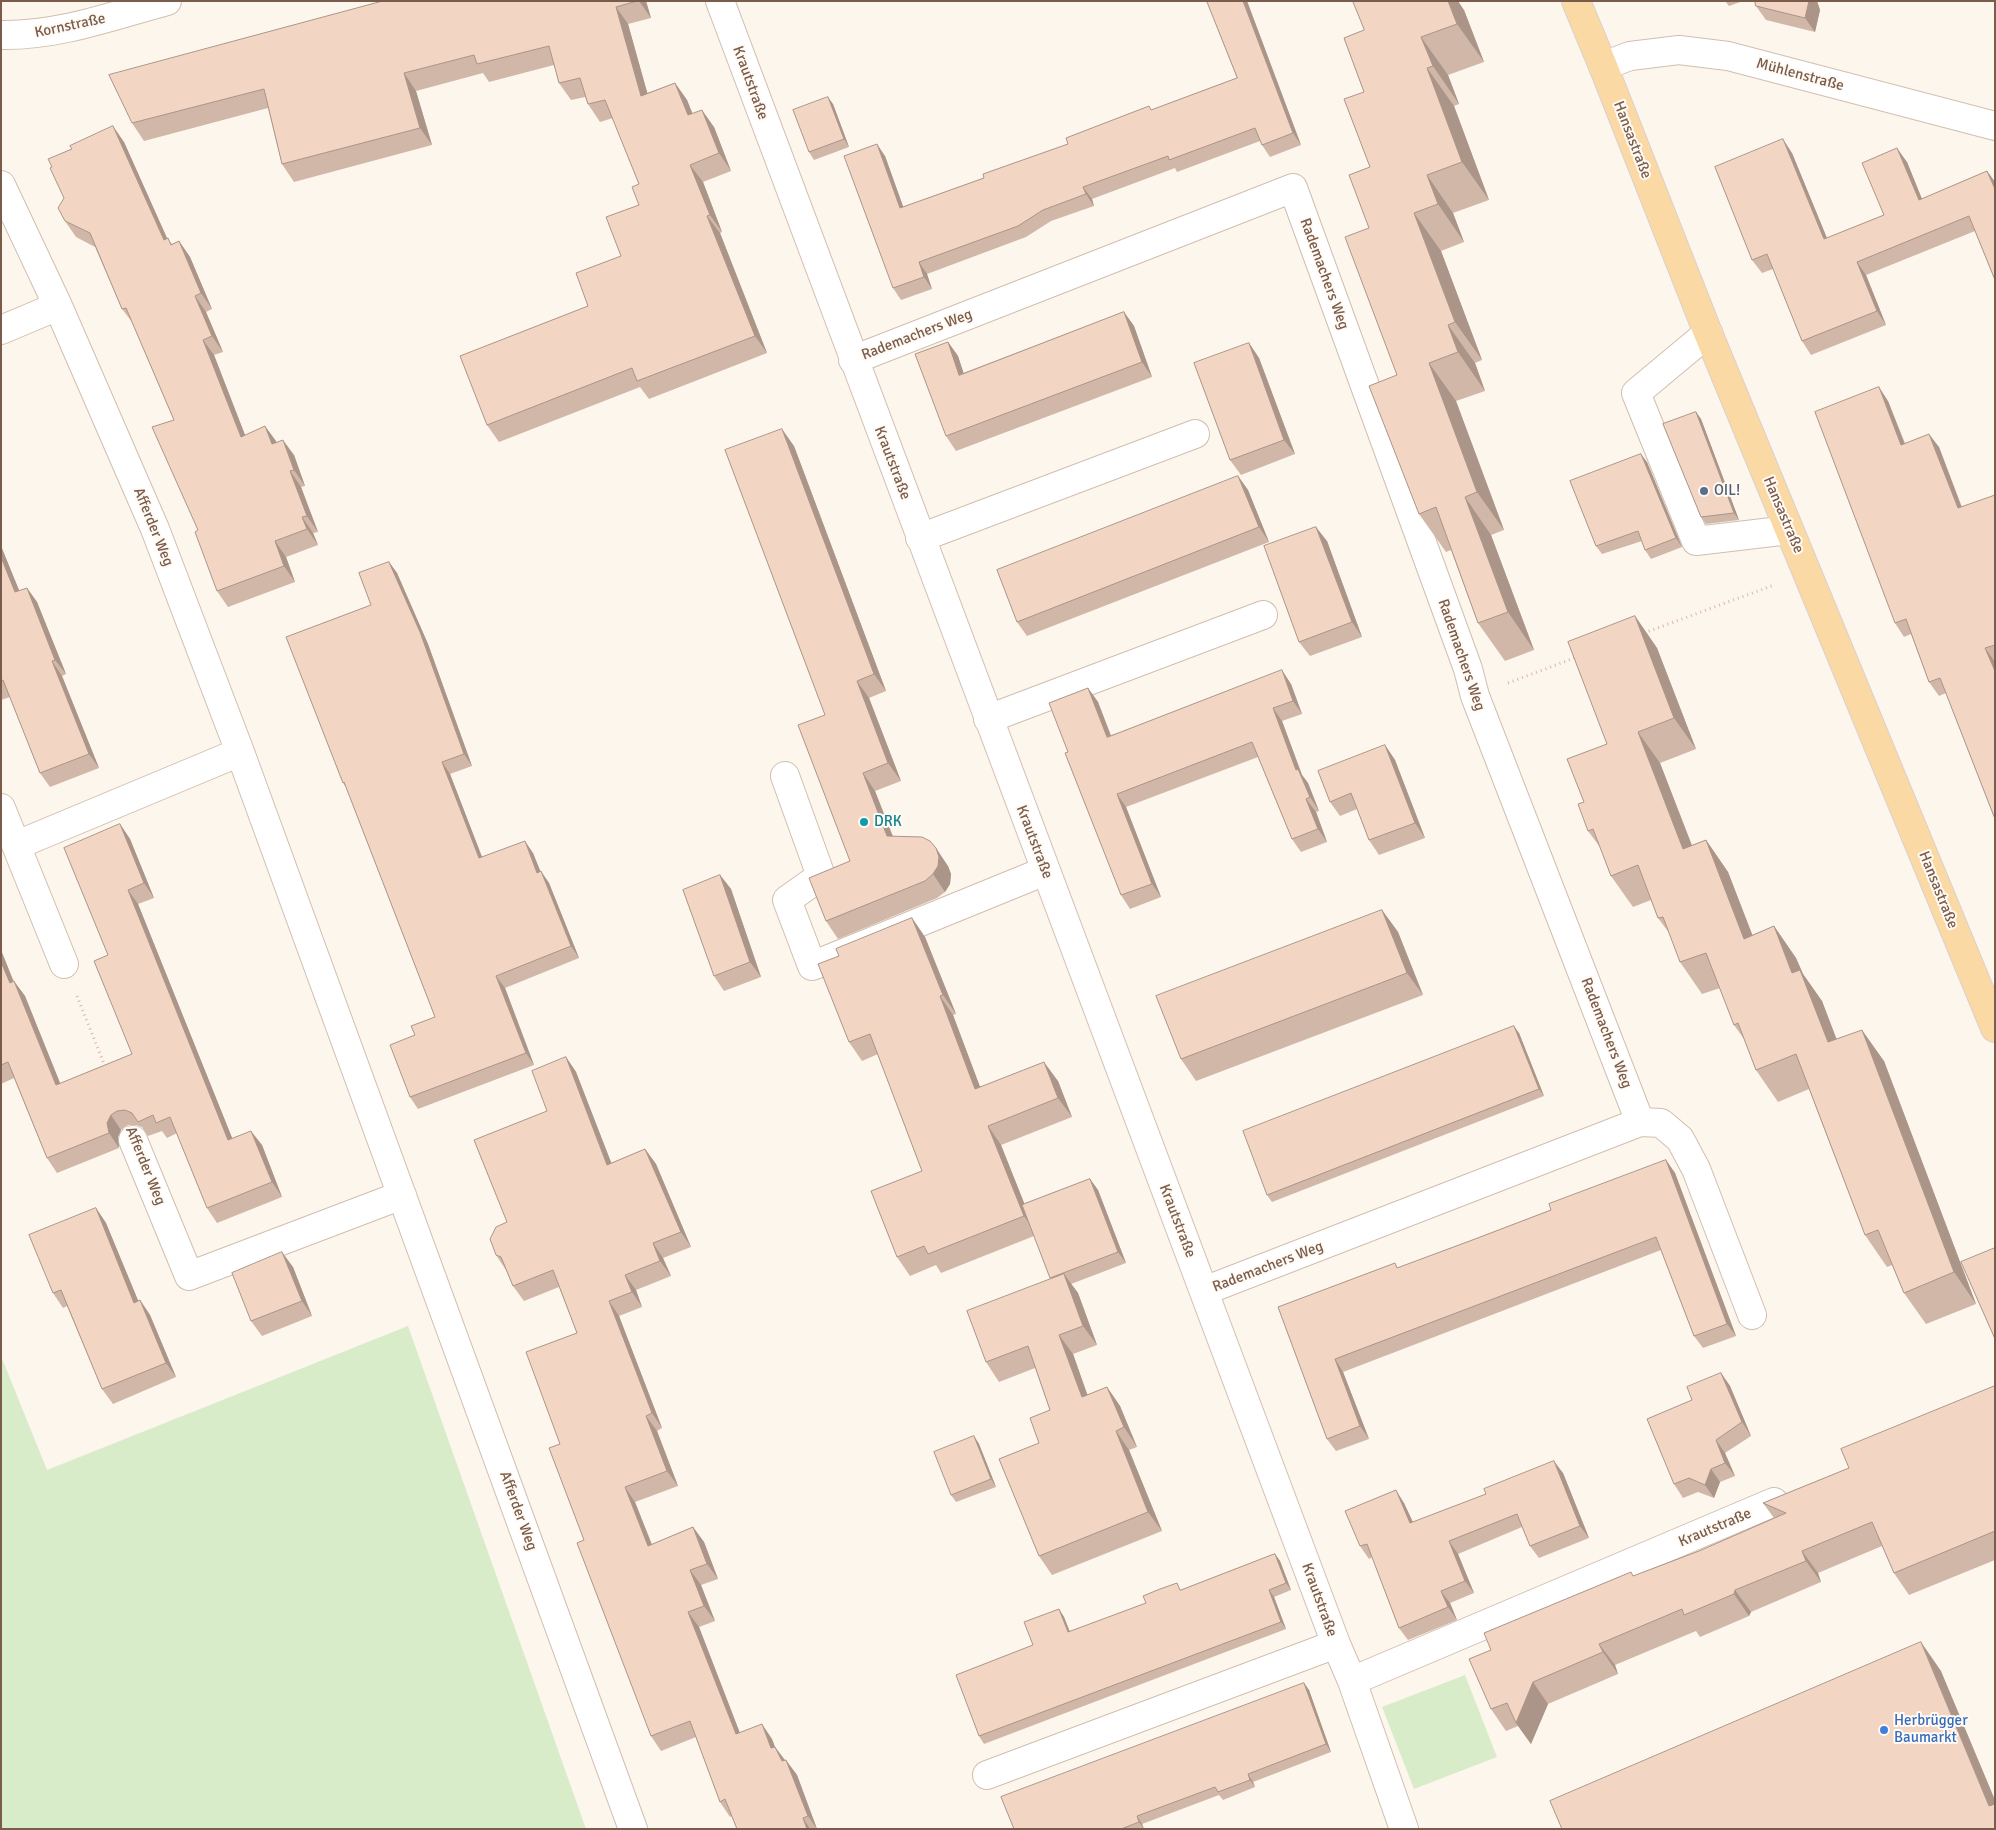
<!DOCTYPE html>
<meta charset="utf-8">
<style>
body{margin:0}
#map{position:relative;width:1996px;height:1830px;overflow:hidden;background:#fdf6ec;font-family:Signika,sans-serif}
canvas{display:block}
.frame{position:absolute;inset:0;border:2px solid #7a5c4d;pointer-events:none}
</style>
<div id="map">
<canvas width="1996" height="1830"></canvas>
<div class="frame"></div>
</div>
<script>
const ctx = document.querySelector('canvas').getContext('2d');
ctx.lineJoin = 'round';
function fillPath(path, color) { ctx.fillStyle = color; ctx.fill(path, 'evenodd'); }
function trace(path, color, width, dash) { ctx.strokeStyle = color; ctx.lineWidth = width; ctx.lineCap = dash ? 'butt' : 'round'; ctx.setLineDash(dash || []); ctx.stroke(path); }
function write(font, color, halo, rows, align = 'center') {
  ctx.font = font + ' Signika,sans-serif'; ctx.lineWidth = 4; ctx.setLineDash([]); ctx.textBaseline = 'middle'; ctx.strokeStyle = halo; ctx.fillStyle = color; for (const [text, x, y, turn = 0] of rows) {
    ctx.save(); ctx.translate(x, y); ctx.rotate((+turn || 0) * Math.PI / 180); ctx.textAlign = isNaN(turn) ? turn : align; if (halo) ctx.strokeText(text, 0, 0); ctx.fillText(text, 0, 0); ctx.restore();
  }
}
const green = new Path2D(`
 M 408,1326 L 586,1829 L 1,1829 L 1,1356 L 47,1470 Z
 M 1465,1675 L 1497,1757 L 1414,1789 L 1382,1707 Z`);
const path = new Path2D(`
 M 1644,633 L 1774,585
 M 1508,683 L 1577,657
 M 77,996 L 106,1069`);
const minor = new Path2D(`
 M 720,1 L 1336,1644 L 1352,1681 L 1404,1829
 M 1,35 C 58,36 112,16 167,1
 M 1603,66 L 1630,56 L 1679,50 L 1728,56 L 1995,126
 M 1,185 L 58,306 L 155,529 L 240,752 L 633,1829
 M 1,330 L 58,306
 M 1708,333 L 1636,393 L 1696,541 L 1789,530
 M 853,360 L 1293,188 L 1468,669 L 1475,696 L 1640,1122 L 1204,1291
 M 920,538 L 1195,434
 M 988,719 L 1263,615
 M 785,776 L 821,876 L 787,900 L 812,966 L 1045,871
 M 1,808 L 64,964
 M 17,845 L 240,752
 M 1640,1122 L 1661,1123 L 1680,1139 L 1696,1169 L 1752,1315
 M 133,1140 L 189,1276 L 402,1195
 M 1352,1681 L 1774,1502
 M 987,1775 L 1336,1644`);
const major = new Path2D(`
 M 1576,1 L 1603,66 L 1708,333 L 1995,1028`);
const wall = new Path2D(`
 M 383,1 L 646,1 L 651,18 L 628,24 L 647,93 L 675,83 L 687,100 L 692,113 L 714,127 L 731,171 L 703,182 L 722,232 L 720,233 L 767,353 L 649,399 L 640,387 L 499,442 L 487,425 L 588,306 L 621,256 L 639,205 L 639,184 L 613,118 L 600,122 L 588,104 L 585,97 L 571,100 L 559,83 L 554,65 L 489,82 L 483,73 L 416,91 L 432,145 L 294,182 L 282,164 L 268,108 L 144,141 L 132,123 Z
 M 1207,1 L 1247,1 L 1301,145 L 1270,157 L 1262,145 L 1260,141 L 1177,172 L 1175,168 L 1092,199 L 1094,206 L 1051,221 L 1026,237 L 927,274 L 932,289 L 901,300 L 893,288 L 885,156 L 903,207 L 984,178 L 1152,110 L 1237,78 Z
 M 1725,1 L 1743,1 L 1729,6 Z
 M 1755,1 L 1817,1 L 1820,10 L 1815,32 L 1766,20 L 1756,6 Z
 M 1464,10 L 1484,62 L 1448,75 L 1459,104 L 1454,106 L 1489,200 L 1453,213 L 1464,242 L 1441,251 L 1482,360 L 1475,363 L 1485,391 L 1456,401 L 1504,530 L 1491,535 L 1534,650 L 1505,661 L 1478,623 L 1451,550 L 1446,552 L 1419,514 L 1397,375 L 1369,228 L 1370,167 L 1364,92 L 1344,38 Z
 M 833,104 L 849,147 L 814,160 L 809,152 Z
 M 124,142 L 167,238 L 172,244 L 179,241 L 190,257 L 212,309 L 206,312 L 223,352 L 214,355 L 245,435 L 276,442 L 294,455 L 305,486 L 301,487 L 318,532 L 313,533 L 318,545 L 286,557 L 295,582 L 228,607 L 217,591 L 198,530 L 174,420 L 132,322 L 122,309 L 95,247 L 76,237 L 65,221 L 64,198 Z
 M 1792,153 L 1827,238 L 1884,215 L 1907,162 L 1922,199 L 1987,171 L 1995,182 L 1995,280 L 1975,231 L 1866,275 L 1886,325 L 1811,355 L 1802,341 L 1773,269 L 1762,273 L 1752,260 Z
 M 1124,312 L 1134,326 L 1152,377 L 956,451 L 946,436 L 948,342 L 958,356 L 963,373 Z
 M 1249,343 L 1259,358 L 1295,454 L 1241,475 L 1230,460 Z
 M 1888,401 L 1905,443 L 1939,447 L 1962,507 L 1995,495 L 1995,819 L 1946,693 L 1939,696 L 1929,682 L 1911,634 L 1904,637 L 1895,623 Z
 M 1696,412 L 1701,419 L 1739,520 L 1706,524 L 1701,517 Z
 M 794,446 L 886,691 L 869,698 L 901,781 L 875,791 L 893,836 L 948,866 L 951,874 L 950,884 L 945,892 L 937,898 L 838,939 L 826,921 L 850,861 L 825,715 Z
 M 1647,462 L 1682,547 L 1651,559 L 1645,550 L 1642,541 L 1602,554 L 1596,546 Z
 M 1238,476 L 1248,490 L 1269,542 L 1027,636 L 1017,622 Z
 M 1327,541 L 1362,637 L 1310,656 L 1299,642 Z
 M 1,546 L 19,591 L 27,588 L 37,602 L 66,674 L 62,676 L 99,768 L 50,787 L 40,773 L 10,697 L 1,700 Z
 M 389,562 L 397,573 L 428,644 L 472,766 L 450,774 L 482,857 L 533,853 L 540,871 L 549,883 L 579,958 L 505,988 L 534,1065 L 418,1109 L 410,1097 L 415,1035 L 435,1017 L 347,789 L 343,783 L 371,605 Z
 M 1635,616 L 1657,648 L 1696,749 L 1660,763 L 1692,845 L 1706,840 L 1728,872 L 1752,935 L 1774,926 L 1796,958 L 1803,974 L 1822,1001 L 1836,1039 L 1884,1061 L 1976,1304 L 1926,1324 L 1904,1293 L 1892,1265 L 1887,1267 L 1865,1235 L 1809,1089 L 1778,1102 L 1756,1070 L 1744,1039 L 1734,1025 L 1720,988 L 1702,994 L 1680,962 L 1670,934 L 1658,918 L 1651,900 L 1633,907 L 1611,876 L 1600,847 L 1588,831 L 1584,802 L 1607,744 Z
 M 1291,684 L 1302,714 L 1282,721 L 1302,775 L 1308,783 L 1319,811 L 1316,812 L 1327,842 L 1301,852 L 1292,839 L 1258,757 L 1126,807 L 1161,897 L 1130,909 L 1121,895 L 1068,752 L 1088,688 L 1098,702 L 1111,735 Z
 M 1385,745 L 1395,760 L 1425,838 L 1379,855 L 1369,840 L 1357,809 L 1340,816 L 1330,802 Z
 M 120,824 L 130,839 L 154,898 L 138,904 L 232,1138 L 262,1145 L 282,1197 L 217,1223 L 207,1208 L 177,1133 L 167,1138 L 162,1131 L 148,1136 L 142,1127 L 136,1125 L 128,1125 L 121,1130 L 118,1137 L 119,1148 L 57,1173 L 47,1158 L 14,1078 L 1,1084 L 1,950 L 14,982 L 25,996 L 60,1084 L 132,1054 L 108,955 Z
 M 720,875 L 731,889 L 761,977 L 724,991 L 714,976 Z
 M 1382,910 L 1398,932 L 1423,995 L 1196,1081 L 1181,1059 Z
 M 912,918 L 925,937 L 956,1014 L 953,1015 L 980,1087 L 1058,1081 L 1072,1117 L 1001,1145 L 1024,1204 L 1090,1179 L 1098,1190 L 1126,1263 L 1071,1284 L 1078,1293 L 1097,1345 L 1073,1354 L 1087,1395 L 1107,1387 L 1120,1406 L 1137,1447 L 1129,1450 L 1162,1531 L 1052,1575 L 1039,1556 L 1039,1443 L 1050,1410 L 1035,1368 L 999,1382 L 986,1362 L 1051,1279 L 1034,1236 L 941,1273 L 936,1265 L 910,1276 L 897,1257 L 922,1171 L 878,1054 L 862,1061 L 849,1042 Z
 M 1519,1033 L 1544,1096 L 1272,1202 L 1267,1195 Z
 M 566,1057 L 576,1072 L 611,1163 L 645,1149 L 656,1164 L 691,1247 L 663,1258 L 671,1276 L 636,1290 L 642,1307 L 619,1316 L 662,1428 L 657,1431 L 678,1486 L 635,1502 L 652,1544 L 693,1527 L 704,1542 L 718,1579 L 701,1585 L 715,1621 L 699,1627 L 740,1733 L 772,1739 L 775,1747 L 797,1775 L 817,1829 L 737,1829 L 732,1816 L 730,1817 L 720,1802 L 696,1737 L 661,1751 L 651,1736 L 584,1540 L 560,1444 L 577,1333 L 559,1287 L 524,1301 L 513,1286 L 506,1270 L 496,1255 Z
 M 1666,1160 L 1675,1173 L 1736,1336 L 1703,1348 L 1694,1336 L 1661,1250 L 1343,1372 L 1369,1439 L 1336,1451 L 1327,1439 L 1278,1307 L 1399,1268 L 1551,1210 Z
 M 96,1208 L 106,1223 L 138,1301 L 140,1300 L 150,1315 L 176,1377 L 113,1404 L 102,1389 L 67,1306 L 63,1308 L 53,1293 Z
 M 293,1267 L 312,1316 L 262,1336 L 251,1321 Z
 M 1721,1373 L 1730,1386 L 1751,1436 L 1725,1453 L 1735,1476 L 1720,1482 L 1714,1498 L 1698,1492 L 1683,1498 L 1674,1484 L 1692,1400 Z
 M 1995,1386 L 1995,1560 L 1909,1595 L 1894,1573 L 1882,1546 L 1818,1573 L 1821,1582 L 1751,1612 L 1749,1616 L 1700,1637 L 1696,1631 L 1615,1665 L 1618,1674 L 1548,1704 L 1531,1744 L 1518,1726 L 1506,1731 L 1491,1709 L 1491,1650 L 1634,1576 L 1699,1551 L 1774,1518 L 1763,1503 L 1849,1468 Z
 M 974,1436 L 979,1444 L 996,1487 L 956,1502 L 951,1495 Z
 M 1563,1473 L 1589,1538 L 1539,1558 L 1530,1546 L 1522,1527 L 1458,1554 L 1474,1593 L 1450,1603 L 1457,1620 L 1408,1640 L 1399,1628 L 1372,1557 L 1369,1559 L 1360,1546 L 1404,1503 L 1413,1522 Z
 M 1275,1554 L 1280,1561 L 1291,1590 L 1274,1597 L 1286,1629 L 984,1744 L 979,1736 L 1033,1645 L 1059,1609 L 1064,1617 L 1070,1632 Z
 M 1304,1683 L 1309,1690 L 1331,1752 L 1253,1782 L 1255,1787 L 1223,1800 L 1219,1795 L 1142,1824 L 1144,1829 L 1014,1829 Z`);
const shadedWall = new Path2D(`
 M 639,1 L 646,1 L 651,18 Z
 M 1243,1 L 1247,1 L 1301,145 L 1293,133 Z
 M 1448,1 L 1458,1 L 1464,10 L 1484,62 L 1457,24 Z
 M 1809,1 L 1817,1 L 1820,10 L 1815,32 L 1805,18 Z
 M 616,7 L 628,24 L 653,113 L 641,96 Z
 M 1421,37 L 1448,75 L 1459,104 L 1433,66 Z
 M 1427,68 L 1454,106 L 1489,200 L 1462,162 Z
 M 404,73 L 416,91 L 432,145 L 420,128 Z
 M 675,83 L 687,100 L 700,132 L 688,115 Z
 M 828,97 L 833,104 L 849,147 L 844,139 Z
 M 702,110 L 714,127 L 731,171 L 719,153 Z
 M 113,126 L 124,142 L 175,256 L 164,240 Z
 M 1783,139 L 1792,153 L 1833,253 L 1824,239 Z
 M 877,144 L 885,156 L 908,220 L 900,208 Z
 M 1897,148 L 1907,162 L 1928,214 L 1919,200 Z
 M 690,165 L 703,182 L 722,232 L 710,215 Z
 M 1987,171 L 1995,182 L 1995,189 Z
 M 1427,175 L 1453,213 L 1464,242 L 1438,204 Z
 M 1083,187 L 1092,199 L 1094,206 L 1086,194 Z
 M 1414,213 L 1441,251 L 1482,360 L 1455,322 Z
 M 707,216 L 720,233 L 767,353 L 755,336 Z
 M 179,241 L 190,257 L 212,309 L 201,293 Z
 M 919,262 L 927,274 L 932,289 L 924,277 Z
 M 1857,262 L 1866,275 L 1886,325 L 1877,311 Z
 M 195,296 L 206,312 L 223,352 L 212,336 Z
 M 1124,312 L 1134,326 L 1152,377 L 1142,362 Z
 M 1448,325 L 1475,363 L 1485,391 L 1458,352 Z
 M 203,340 L 214,355 L 252,453 L 241,437 Z
 M 948,342 L 958,356 L 969,389 L 959,375 Z
 M 1249,343 L 1259,358 L 1295,454 L 1284,440 Z
 M 1429,363 L 1456,401 L 1504,530 L 1477,492 Z
 M 1879,387 L 1888,401 L 1910,458 L 1901,445 Z
 M 1696,412 L 1701,419 L 1739,520 L 1734,513 Z
 M 265,426 L 276,441 L 283,460 L 272,444 Z
 M 782,429 L 794,446 L 886,691 L 874,674 Z
 M 1929,434 L 1939,447 L 1967,522 L 1958,508 Z
 M 283,440 L 294,455 L 305,486 L 294,470 Z
 M 1641,454 L 1647,462 L 1682,547 L 1676,538 Z
 M 290,471 L 301,487 L 318,532 L 307,516 Z
 M 1238,476 L 1248,490 L 1269,542 L 1259,527 Z
 M 1465,497 L 1491,535 L 1534,650 L 1508,612 Z
 M 302,517 L 313,533 L 318,545 L 307,529 Z
 M 1316,527 L 1327,541 L 1362,637 L 1352,622 Z
 M 275,541 L 286,557 L 295,582 L 284,566 Z
 M 1,546 L 26,607 L 15,592 L 1,557 Z
 M 389,562 L 397,573 L 428,644 L 472,766 L 464,754 Z
 M 27,588 L 37,602 L 66,674 L 55,660 Z
 M 1635,616 L 1657,648 L 1696,749 L 1674,718 Z
 M 1985,648 L 1995,662 L 1995,671 Z
 M 52,661 L 62,676 L 99,768 L 89,754 Z
 M 1282,670 L 1291,684 L 1302,714 L 1293,701 Z
 M 857,681 L 869,698 L 901,781 L 888,763 Z
 M 1088,688 L 1098,702 L 1116,750 L 1107,737 Z
 M 1273,708 L 1282,721 L 1302,775 L 1308,783 L 1319,811 L 1310,797 L 1296,770 Z
 M 1638,732 L 1660,763 L 1705,880 L 1683,849 Z
 M 1385,745 L 1395,760 L 1425,838 L 1415,823 Z
 M 442,762 L 450,774 L 487,870 L 479,858 Z
 M 863,773 L 875,791 L 899,853 L 887,836 Z
 M 1117,794 L 1126,807 L 1161,897 L 1152,884 Z
 M 1306,799 L 1316,812 L 1327,842 L 1318,829 Z
 M 120,824 L 130,839 L 154,898 L 144,883 Z
 M 1706,840 L 1728,872 L 1766,970 L 1744,939 Z
 M 525,841 L 533,853 L 546,885 L 537,873 Z
 M 936,848 L 948,866 L 951,874 L 950,884 L 945,892 L 933,874 Z
 M 541,871 L 549,883 L 579,958 L 571,946 Z
 M 720,875 L 731,889 L 761,977 L 750,962 Z
 M 128,890 L 138,904 L 239,1155 L 228,1140 Z
 M 1382,910 L 1398,932 L 1423,995 L 1407,973 Z
 M 912,918 L 925,937 L 956,1014 L 943,995 Z
 M 1774,926 L 1796,958 L 1803,974 L 1822,1001 L 1850,1074 L 1828,1042 L 1792,973 Z
 M 1,950 L 20,998 L 10,983 L 1,962 Z
 M 496,976 L 505,988 L 534,1065 L 526,1053 Z
 M 14,981 L 25,996 L 67,1100 L 56,1085 Z
 M 940,996 L 953,1015 L 988,1108 L 975,1089 Z
 M 1514,1026 L 1519,1033 L 1544,1096 L 1539,1089 Z
 M 1862,1030 L 1884,1061 L 1976,1304 L 1954,1272 Z
 M 566,1057 L 576,1072 L 618,1180 L 607,1165 Z
 M 1044,1062 L 1058,1081 L 1072,1117 L 1058,1098 Z
 M 111,1115 L 121,1130 L 118,1137 L 119,1148 L 109,1133 L 107,1123 Z
 M 988,1126 L 1001,1145 L 1037,1235 L 1024,1216 Z
 M 251,1131 L 262,1145 L 282,1197 L 272,1182 Z
 M 645,1149 L 656,1164 L 691,1247 L 681,1232 Z
 M 1666,1160 L 1675,1173 L 1736,1336 L 1727,1324 Z
 M 1090,1179 L 1098,1190 L 1126,1263 L 1118,1252 Z
 M 96,1208 L 106,1223 L 145,1317 L 134,1303 Z
 M 653,1243 L 663,1258 L 671,1276 L 660,1261 Z
 M 282,1252 L 293,1267 L 312,1316 L 302,1301 Z
 M 1064,1274 L 1078,1293 L 1097,1345 L 1083,1326 Z
 M 625,1275 L 636,1290 L 642,1307 L 632,1292 Z
 M 140,1300 L 150,1315 L 176,1377 L 166,1363 Z
 M 609,1301 L 619,1316 L 662,1428 L 652,1413 Z
 M 1059,1335 L 1073,1354 L 1095,1416 L 1082,1397 Z
 M 1335,1359 L 1343,1372 L 1369,1439 L 1360,1426 Z
 M 1721,1373 L 1730,1386 L 1751,1436 L 1742,1422 Z
 M 1107,1387 L 1120,1406 L 1137,1447 L 1124,1427 Z
 M 646,1416 L 657,1431 L 678,1486 L 667,1471 Z
 M 1116,1431 L 1129,1450 L 1162,1531 L 1148,1512 Z
 M 974,1436 L 979,1444 L 996,1487 L 991,1479 Z
 M 1716,1440 L 1725,1453 L 1735,1476 L 1725,1463 Z
 M 1554,1461 L 1563,1473 L 1589,1538 L 1580,1526 Z
 M 1711,1469 L 1720,1482 L 1714,1498 L 1705,1485 Z
 M 625,1487 L 635,1502 L 658,1561 L 648,1546 Z
 M 1396,1490 L 1404,1503 L 1419,1536 L 1410,1523 Z
 M 693,1527 L 704,1542 L 718,1579 L 707,1564 Z
 M 1449,1541 L 1458,1554 L 1474,1593 L 1465,1581 Z
 M 1802,1551 L 1818,1573 L 1821,1582 L 1806,1561 Z
 M 1275,1554 L 1280,1561 L 1291,1590 L 1286,1583 Z
 M 690,1570 L 701,1585 L 715,1621 L 704,1606 Z
 M 1269,1590 L 1274,1597 L 1286,1629 L 1281,1622 Z
 M 1735,1590 L 1751,1612 L 1749,1616 L 1734,1594 Z
 M 1441,1591 L 1450,1603 L 1457,1620 L 1448,1607 Z
 M 1059,1609 L 1064,1617 L 1073,1640 L 1068,1632 Z
 M 688,1612 L 699,1627 L 746,1749 L 736,1734 Z
 M 1921,1642 L 1941,1671 L 1995,1800 L 1995,1814 L 1989,1806 Z
 M 1599,1644 L 1615,1665 L 1618,1674 L 1603,1652 Z
 M 1533,1682 L 1548,1704 L 1531,1744 L 1516,1723 Z
 M 1304,1683 L 1309,1690 L 1331,1752 L 1326,1744 Z
 M 762,1724 L 772,1739 L 781,1763 L 771,1748 Z
 M 775,1747 L 786,1762 L 782,1761 Z
 M 786,1760 L 797,1775 L 817,1829 L 808,1816 Z
 M 1248,1774 L 1253,1782 L 1255,1787 L 1250,1780 Z
 M 1137,1816 L 1142,1824 L 1144,1829 L 1139,1822 Z
 M 803,1818 L 810,1829 L 807,1829 Z`);
const building = new Path2D(`
 M 383,1 L 637,1 L 616,7 L 641,96 L 675,83 L 688,115 L 702,110 L 719,153 L 690,165 L 710,215 L 707,216 L 755,336 L 637,381 L 632,368 L 487,425 L 460,356 L 588,306 L 576,273 L 621,256 L 606,217 L 639,205 L 632,187 L 639,184 L 605,100 L 588,104 L 580,78 L 559,83 L 549,46 L 477,64 L 474,55 L 404,73 L 420,128 L 282,164 L 264,89 L 132,123 L 109,75 Z
 M 1207,1 L 1243,1 L 1293,133 L 1262,145 L 1255,128 L 1169,160 L 1168,156 L 1083,187 L 1086,194 L 1043,210 L 1018,226 L 919,262 L 924,277 L 893,288 L 844,156 L 877,144 L 900,208 L 984,178 L 983,174 L 1068,144 L 1066,138 L 1149,106 L 1151,110 L 1237,78 Z
 M 1353,1 L 1448,1 L 1457,24 L 1421,37 L 1433,66 L 1427,68 L 1462,162 L 1427,175 L 1438,204 L 1414,213 L 1455,322 L 1448,325 L 1458,352 L 1429,363 L 1477,492 L 1465,497 L 1508,612 L 1478,623 L 1436,507 L 1419,514 L 1369,386 L 1397,375 L 1345,237 L 1369,228 L 1349,175 L 1370,167 L 1344,99 L 1364,92 L 1344,38 L 1364,30 Z
 M 1755,1 L 1809,1 L 1805,18 L 1756,6 Z
 M 828,97 L 844,139 L 809,152 L 793,110 Z
 M 113,126 L 164,240 L 168,238 L 171,245 L 179,241 L 201,293 L 195,296 L 212,336 L 203,340 L 241,437 L 265,426 L 272,444 L 283,440 L 294,470 L 290,471 L 307,516 L 302,517 L 307,529 L 275,541 L 284,566 L 217,591 L 195,532 L 198,530 L 152,427 L 174,420 L 126,308 L 122,309 L 90,233 L 65,221 L 58,208 L 64,198 L 50,168 L 52,167 L 48,159 L 72,149 L 70,146 Z
 M 1783,139 L 1824,239 L 1884,215 L 1862,163 L 1897,148 L 1919,200 L 1987,171 L 1995,189 L 1995,280 L 1969,216 L 1857,262 L 1877,311 L 1802,341 L 1767,254 L 1752,260 L 1715,167 Z
 M 1124,312 L 1142,362 L 946,436 L 915,354 L 948,342 L 959,375 Z
 M 1249,343 L 1284,440 L 1230,460 L 1194,363 Z
 M 1879,387 L 1901,445 L 1929,434 L 1958,508 L 1995,495 L 1995,645 L 1985,648 L 1995,671 L 1995,819 L 1940,678 L 1929,682 L 1906,619 L 1895,623 L 1815,412 Z
 M 1696,412 L 1734,513 L 1701,517 L 1663,424 Z
 M 782,429 L 874,674 L 857,681 L 888,763 L 863,773 L 887,836 L 922,837 L 930,841 L 936,848 L 939,857 L 938,866 L 933,874 L 925,881 L 826,921 L 809,878 L 850,861 L 798,725 L 825,715 L 725,450 Z
 M 1641,454 L 1676,538 L 1645,550 L 1638,531 L 1596,546 L 1570,481 Z
 M 1238,476 L 1259,527 L 1017,622 L 997,570 Z
 M 1316,527 L 1352,622 L 1299,642 L 1264,546 Z
 M 1,557 L 15,592 L 27,588 L 55,660 L 52,661 L 89,754 L 40,773 L 3,680 L 1,681 Z
 M 389,562 L 420,632 L 464,754 L 442,762 L 479,858 L 525,841 L 537,873 L 541,871 L 571,946 L 496,976 L 526,1053 L 410,1097 L 390,1045 L 415,1035 L 411,1026 L 435,1017 L 344,782 L 343,783 L 286,637 L 371,605 L 359,573 Z
 M 1635,616 L 1674,718 L 1638,732 L 1683,849 L 1706,840 L 1744,939 L 1774,926 L 1792,973 L 1800,970 L 1828,1042 L 1862,1030 L 1954,1272 L 1904,1293 L 1878,1230 L 1865,1235 L 1796,1054 L 1756,1070 L 1738,1023 L 1734,1025 L 1706,953 L 1680,962 L 1663,917 L 1658,918 L 1638,865 L 1611,876 L 1593,829 L 1588,831 L 1578,804 L 1584,802 L 1567,759 L 1607,744 L 1568,642 Z
 M 1282,670 L 1293,701 L 1273,708 L 1296,770 L 1298,769 L 1310,797 L 1306,799 L 1318,829 L 1292,839 L 1252,742 L 1117,794 L 1152,884 L 1121,895 L 1065,753 L 1068,752 L 1049,703 L 1088,688 L 1107,737 Z
 M 1385,745 L 1415,823 L 1369,840 L 1351,793 L 1330,802 L 1318,771 Z
 M 120,824 L 144,883 L 128,890 L 228,1140 L 251,1131 L 272,1182 L 207,1208 L 170,1117 L 156,1123 L 153,1115 L 138,1122 L 132,1113 L 125,1110 L 117,1111 L 111,1115 L 107,1123 L 109,1133 L 47,1158 L 8,1062 L 1,1065 L 1,962 L 10,983 L 14,981 L 56,1085 L 132,1054 L 94,961 L 108,955 L 64,848 Z
 M 720,875 L 750,962 L 714,976 L 683,890 Z
 M 1382,910 L 1407,973 L 1181,1059 L 1156,996 Z
 M 912,918 L 943,995 L 940,996 L 975,1089 L 1044,1062 L 1058,1098 L 988,1126 L 1024,1216 L 928,1254 L 924,1246 L 897,1257 L 871,1191 L 922,1171 L 870,1034 L 849,1042 L 818,964 L 839,956 L 836,949 Z
 M 1514,1026 L 1539,1089 L 1267,1195 L 1243,1131 Z
 M 566,1057 L 607,1165 L 645,1149 L 681,1232 L 653,1243 L 660,1261 L 625,1275 L 632,1292 L 609,1301 L 652,1413 L 646,1416 L 667,1471 L 625,1487 L 648,1546 L 693,1527 L 707,1564 L 690,1570 L 704,1606 L 688,1612 L 736,1734 L 762,1724 L 771,1748 L 775,1747 L 782,1761 L 786,1760 L 808,1816 L 803,1818 L 807,1829 L 737,1829 L 725,1799 L 720,1802 L 690,1721 L 651,1736 L 577,1543 L 584,1540 L 549,1448 L 560,1444 L 526,1352 L 577,1333 L 553,1270 L 513,1286 L 501,1257 L 496,1255 L 490,1239 L 496,1227 L 507,1222 L 474,1140 L 547,1111 L 532,1071 Z
 M 1666,1160 L 1727,1324 L 1694,1336 L 1656,1237 L 1335,1359 L 1360,1426 L 1327,1439 L 1278,1307 L 1395,1263 L 1397,1268 L 1475,1239 L 1551,1210 L 1549,1204 Z
 M 1090,1179 L 1118,1252 L 1050,1278 L 1022,1205 Z
 M 96,1208 L 134,1303 L 140,1300 L 166,1363 L 102,1389 L 61,1290 L 53,1293 L 29,1235 Z
 M 1995,1248 L 1995,1339 L 1961,1262 Z
 M 282,1252 L 302,1301 L 251,1321 L 232,1273 Z
 M 1064,1274 L 1083,1326 L 1059,1335 L 1082,1397 L 1107,1387 L 1124,1427 L 1116,1431 L 1148,1512 L 1039,1556 L 999,1459 L 1039,1443 L 1030,1418 L 1050,1410 L 1028,1346 L 986,1362 L 967,1311 Z
 M 1721,1373 L 1742,1422 L 1716,1440 L 1725,1463 L 1711,1469 L 1705,1485 L 1689,1478 L 1674,1484 L 1647,1419 L 1692,1400 L 1687,1387 Z
 M 1995,1386 L 1995,1531 L 1894,1573 L 1872,1522 L 1802,1551 L 1806,1561 L 1735,1590 L 1734,1594 L 1684,1615 L 1682,1609 L 1599,1644 L 1603,1652 L 1533,1682 L 1516,1723 L 1507,1703 L 1491,1709 L 1469,1659 L 1491,1650 L 1484,1633 L 1631,1572 L 1633,1576 L 1699,1551 L 1786,1513 L 1763,1503 L 1849,1468 L 1841,1449 Z
 M 974,1436 L 991,1479 L 951,1495 L 934,1452 Z
 M 1554,1461 L 1580,1526 L 1530,1546 L 1517,1514 L 1449,1541 L 1465,1581 L 1441,1591 L 1448,1607 L 1399,1628 L 1367,1544 L 1360,1546 L 1345,1511 L 1396,1490 L 1410,1523 L 1486,1494 L 1484,1489 Z
 M 1275,1554 L 1286,1583 L 1269,1590 L 1281,1622 L 979,1736 L 956,1675 L 1033,1645 L 1024,1622 L 1059,1609 L 1068,1632 L 1146,1603 L 1143,1596 L 1160,1589 L 1177,1583 L 1180,1590 Z
 M 1921,1642 L 1989,1806 L 1995,1804 L 1995,1829 L 1562,1829 L 1550,1801 Z
 M 1304,1683 L 1326,1744 L 1248,1774 L 1250,1780 L 1218,1792 L 1215,1787 L 1137,1816 L 1139,1822 L 1121,1829 L 1014,1829 L 1001,1797 Z`);
const markers = [
 [1704,491,5,"#5c6f8a"],
 [864,822,5,"#0f9aa8"],
 [1884,1730,5,"#3f7fe0"]
];
const streetNames = [
 ["Kornstraße",70,26,-12],
 ["Mühlenstraße",1800,75,15],
 ["Krautstraße",750,83,70],
 ["Hansastraße",1632,140,69],
 ["Rademachers Weg",1324,274,70],
 ["Rademachers Weg",917,335,-21],
 ["Krautstraße",892,463,69],
 ["Hansastraße",1783,515,67],
 ["Afferder Weg",153,527,68],
 ["Rademachers Weg",1461,655,71],
 ["Krautstraße",1034,842,69],
 ["Hansastraße",1938,890,68],
 ["Rademachers Weg",1606,1033,69],
 ["Afferder Weg",145,1166,68],
 ["Krautstraße",1177,1221,69],
 ["Rademachers Weg",1268,1267,-21],
 ["Afferder Weg",518,1511,70],
 ["Krautstraße",1715,1528,-23],
 ["Krautstraße",1319,1600,70]
];
const serviceNames = [
 ["OIL!",1714,491]
];
const cultureNames = [
 ["DRK",874,822]
];
const shopNames = [
 ["Herbrügger",1894,1721],
 ["Baumarkt",1894,1738]
];
fillPath(green, '#d8ecc9');
trace(minor, '#d1beb0', 30);
trace(major, '#dad1cd', 30);
trace(path, '#d9b8a5', 3, [1, 4]);
trace(minor, '#fff', 28);
trace(major, '#fbd9a5', 28);
fillPath(wall, '#d1b7a8');
fillPath(shadedWall, '#aa9588');
fillPath(building, '#f3d5c3');
trace(building, '#aa9588', 1);
for (const [x, y, r, color] of markers) { const dot = new Path2D(); dot.arc(x, y, r, 0, 2 * Math.PI); ctx.fillStyle = color; ctx.fill(dot); trace(dot, '#fffaf3', 2); }
write('15px', '#7a5c4d', '#fffaf3', streetNames);
write('15px', '#4e5e75', '#fffaf3', serviceNames, 'left');
write('15px', '#0d838f', '#fffaf3', cultureNames, 'left');
write('15px', '#366cbe', '#fffaf3', shopNames, 'left');
</script>
